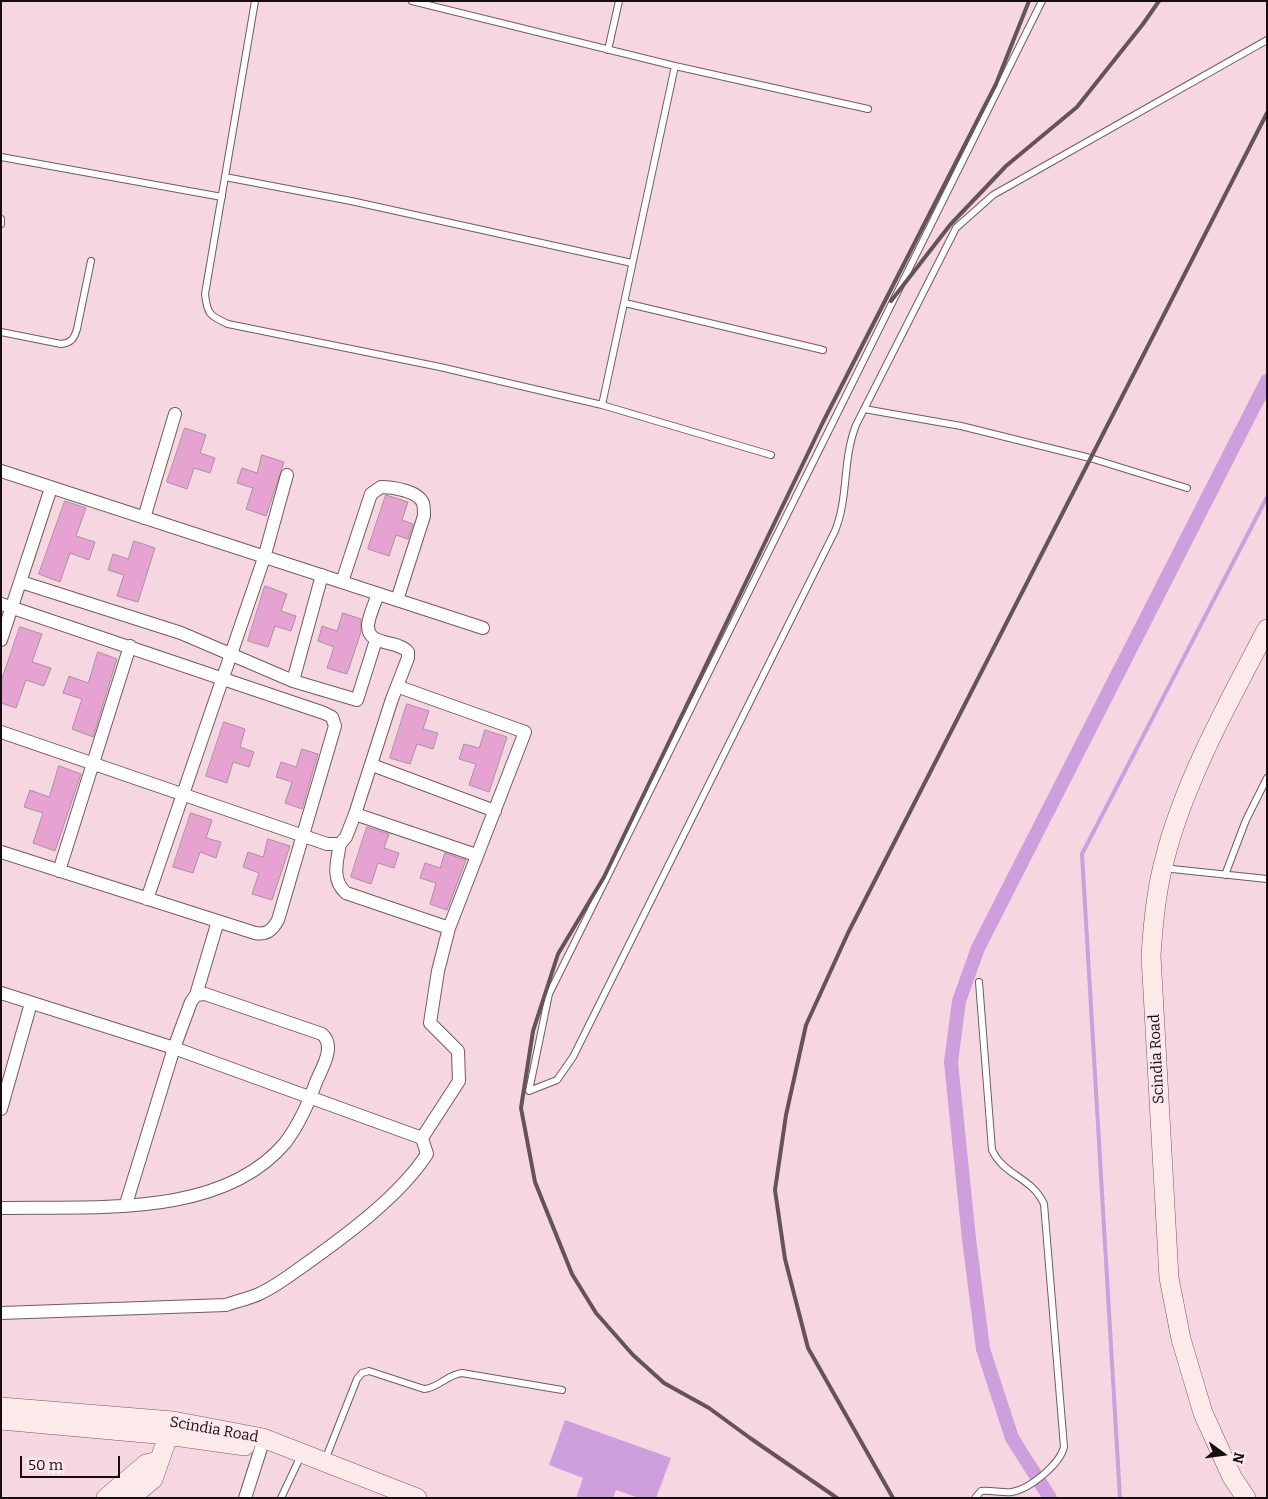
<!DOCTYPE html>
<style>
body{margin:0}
#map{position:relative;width:1268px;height:1499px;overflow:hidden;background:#f6d7e1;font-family:Bitter,serif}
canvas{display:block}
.frame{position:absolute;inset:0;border:2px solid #170d10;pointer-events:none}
.north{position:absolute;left:1198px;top:1429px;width:50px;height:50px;-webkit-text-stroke:4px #fbe8ee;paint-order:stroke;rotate:104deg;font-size:14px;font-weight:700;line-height:20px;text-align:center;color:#170d10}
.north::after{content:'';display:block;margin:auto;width:18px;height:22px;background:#170d10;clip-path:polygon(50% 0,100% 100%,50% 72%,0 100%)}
.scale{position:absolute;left:20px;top:1456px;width:100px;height:22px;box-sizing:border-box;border:2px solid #170d10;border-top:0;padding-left:6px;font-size:15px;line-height:18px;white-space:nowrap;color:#170d10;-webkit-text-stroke:4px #fbe8ee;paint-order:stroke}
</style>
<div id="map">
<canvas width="1268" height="1499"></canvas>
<div class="frame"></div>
<div class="north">N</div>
<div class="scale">50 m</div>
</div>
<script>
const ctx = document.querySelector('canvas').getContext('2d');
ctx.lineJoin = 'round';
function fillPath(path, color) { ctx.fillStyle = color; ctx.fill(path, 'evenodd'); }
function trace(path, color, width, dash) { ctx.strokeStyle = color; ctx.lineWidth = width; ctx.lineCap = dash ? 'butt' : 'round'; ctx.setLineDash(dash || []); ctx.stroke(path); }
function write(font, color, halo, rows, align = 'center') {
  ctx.font = font + ' Bitter,serif'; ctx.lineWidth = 4; ctx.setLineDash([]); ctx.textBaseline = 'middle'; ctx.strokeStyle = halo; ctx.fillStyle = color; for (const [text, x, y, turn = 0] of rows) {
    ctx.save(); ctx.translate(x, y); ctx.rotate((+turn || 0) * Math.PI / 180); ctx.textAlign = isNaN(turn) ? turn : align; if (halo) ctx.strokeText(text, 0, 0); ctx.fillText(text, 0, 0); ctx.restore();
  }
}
const water = new Path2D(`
 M 565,1420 L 671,1458 L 656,1498 L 639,1498 L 616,1490 L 613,1498 L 576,1498 L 583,1478 L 549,1465 Z`);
const stream = new Path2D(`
 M 1120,1498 L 1082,854 L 1267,497`);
const canal = new Path2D(`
 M 1050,1498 L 1012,1438 L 983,1349 L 969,1239 L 951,1062 L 959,1001 L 978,948 L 1267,381`);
const building = new Path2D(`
 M 185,428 L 206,435 L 200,453 L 215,458 L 210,473 L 194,468 L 187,489 L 167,482 Z
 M 262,455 L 284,462 L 266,516 L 246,509 L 253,488 L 237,483 L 242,468 L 257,473 Z
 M 386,495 L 408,502 L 402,520 L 413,524 L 408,539 L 396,535 L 389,556 L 368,549 Z
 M 65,501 L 86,508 L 76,536 L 95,542 L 89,560 L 70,553 L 60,582 L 39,574 Z
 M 134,541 L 155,548 L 138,602 L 117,596 L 124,575 L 108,570 L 113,554 L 128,559 Z
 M 265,586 L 287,594 L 281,611 L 296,616 L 291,631 L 275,626 L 268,647 L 248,641 Z
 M 343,613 L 361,619 L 361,632 L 347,674 L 327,668 L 334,647 L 318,641 L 322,626 L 337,631 Z
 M 20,627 L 42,634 L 32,662 L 51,668 L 44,686 L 26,680 L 16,708 L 1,703 L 1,682 Z
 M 98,652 L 117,659 L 93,737 L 72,729 L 82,699 L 63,693 L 69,676 L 88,683 Z
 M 407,704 L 429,711 L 423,729 L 438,733 L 433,749 L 417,744 L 410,764 L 390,758 Z
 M 224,722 L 245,729 L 240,747 L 254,752 L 249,767 L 233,762 L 227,783 L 206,776 Z
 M 485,730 L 507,737 L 489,792 L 469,785 L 476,764 L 459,759 L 464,744 L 479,748 Z
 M 302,749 L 318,754 L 302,809 L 285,803 L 292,782 L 276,777 L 281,762 L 296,767 Z
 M 59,766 L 81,774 L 55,851 L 33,843 L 43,813 L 24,807 L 30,790 L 49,797 Z
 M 191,813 L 212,820 L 206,838 L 221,842 L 216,858 L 200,852 L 193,873 L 173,867 Z
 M 367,827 L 389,834 L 384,848 L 399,853 L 394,868 L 378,863 L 371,884 L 351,877 Z
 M 268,839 L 290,846 L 272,900 L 252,894 L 259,873 L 243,867 L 248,852 L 263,857 Z
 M 445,853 L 466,860 L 447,910 L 430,904 L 436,883 L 420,878 L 425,863 L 440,868 Z`);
const lane = new Path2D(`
 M 255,1 L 205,294 C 207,314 210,316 228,324 L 440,367 L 602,405 L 771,455
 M 412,1 L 675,66 L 868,109
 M 1042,1 L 549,994 L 529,1091 L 557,1080 L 573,1057 L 835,531 C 849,496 842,461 856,425 L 956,228 L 993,195 L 1267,40
 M 608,50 L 619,1
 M 1,157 L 222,197
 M 225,177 L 351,201 L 632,263
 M 1,219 L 1,224
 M 625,303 L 823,350
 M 1,332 L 61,344 C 71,343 74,339 77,329 L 91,261
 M 602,405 L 675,66
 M 864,409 L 961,426 L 1090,458 L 1187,488
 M 1172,869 L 1267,879
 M 1225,875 L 1246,820 L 1267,778
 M 325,1460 L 357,1379 L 362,1373 L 369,1371 L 424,1389 C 439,1388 446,1375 462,1373 L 562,1390
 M 281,1498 L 298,1462 L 300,1454
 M 975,1498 L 981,1491 C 991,1490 1002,1493 1012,1492 C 1030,1489 1060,1464 1064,1447 L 1044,1204 C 1031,1176 1005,1177 992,1150 L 979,982`);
const street = new Path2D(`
 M 1,471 L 483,628
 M 144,518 L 175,414
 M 21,582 L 181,633 L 293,681 L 357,700 L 376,640
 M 342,582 L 371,494 L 381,487 C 393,487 418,491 423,503 C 424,507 424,512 424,516 L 397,600
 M 1,604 L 324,713 L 332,717 L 335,726 L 278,920 C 272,931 266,935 255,933 L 1,852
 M 1,640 L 51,488
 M 293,681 L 322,575
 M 1,732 L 327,844 L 340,844 L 346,837 L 355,814 L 392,699 L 408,658 L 408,652 C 397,639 367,647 368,625 C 369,615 375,603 378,594
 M 372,765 L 495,811
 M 355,814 L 476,855
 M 340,844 C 337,861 331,880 346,893 L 449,928 L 525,732 L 399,687
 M 59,871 L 130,646
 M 147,899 L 264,558 L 287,475
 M 1,993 L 174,1048 L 422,1138 L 427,1154 C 400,1196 344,1237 303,1266 C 289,1276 275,1287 259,1294 C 248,1299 237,1301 226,1305 L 1,1313
 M 196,995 L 218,921
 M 1,1109 L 31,1003
 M 422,1138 L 459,1081 L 458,1051 L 430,1023 L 438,971 L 449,928
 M 1,1208 C 91,1206 221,1219 285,1143 C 298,1126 309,1102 316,1082 C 322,1068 336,1046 322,1034 L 205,994 L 196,995 L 191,1002 L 174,1048 L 126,1204
 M 245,1498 L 261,1448`);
const secondary = new Path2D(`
 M 1,1407 L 173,1421 L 263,1438 L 417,1498
 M 1,1420 L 167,1435 L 245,1446
 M 106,1498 L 146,1464 L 159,1461
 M 130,1498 L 153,1479 L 172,1425
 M 1246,1498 L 1232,1477 L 1203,1413 L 1181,1339 L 1169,1278 L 1151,956 C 1153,923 1156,890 1165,858 C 1184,782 1230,699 1267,629`);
const rail = new Path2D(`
 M 891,301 L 950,225 L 1006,166 L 1077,107 L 1143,24 L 1159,1
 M 837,1498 L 750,1438 L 709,1408 L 664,1383 L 633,1355 L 596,1313 L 572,1274 L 535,1182 L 521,1108 L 533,1031 L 558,954 L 604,877 L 823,422 L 996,84 L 1029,1
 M 893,1498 L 808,1348 L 785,1259 L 775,1190 L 786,1115 L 806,1025 L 848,933 L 1267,113`);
const streetNames = [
 ["Scindia Road",1157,1059,-93],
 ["Scindia Road",214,1430,10]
];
fillPath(water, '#ce9fdd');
trace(stream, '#ce9fdd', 4);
trace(canal, '#ce9fdd', 14);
fillPath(building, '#e6a3d2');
trace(building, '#a890a0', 1);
trace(lane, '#735961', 8);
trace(street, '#735961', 14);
trace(secondary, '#735961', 20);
trace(lane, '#fff', 6);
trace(street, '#fff', 12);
trace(secondary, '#fceaeb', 19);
trace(rail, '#645358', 4);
write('15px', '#170d10', '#fbe8ee', streetNames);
</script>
